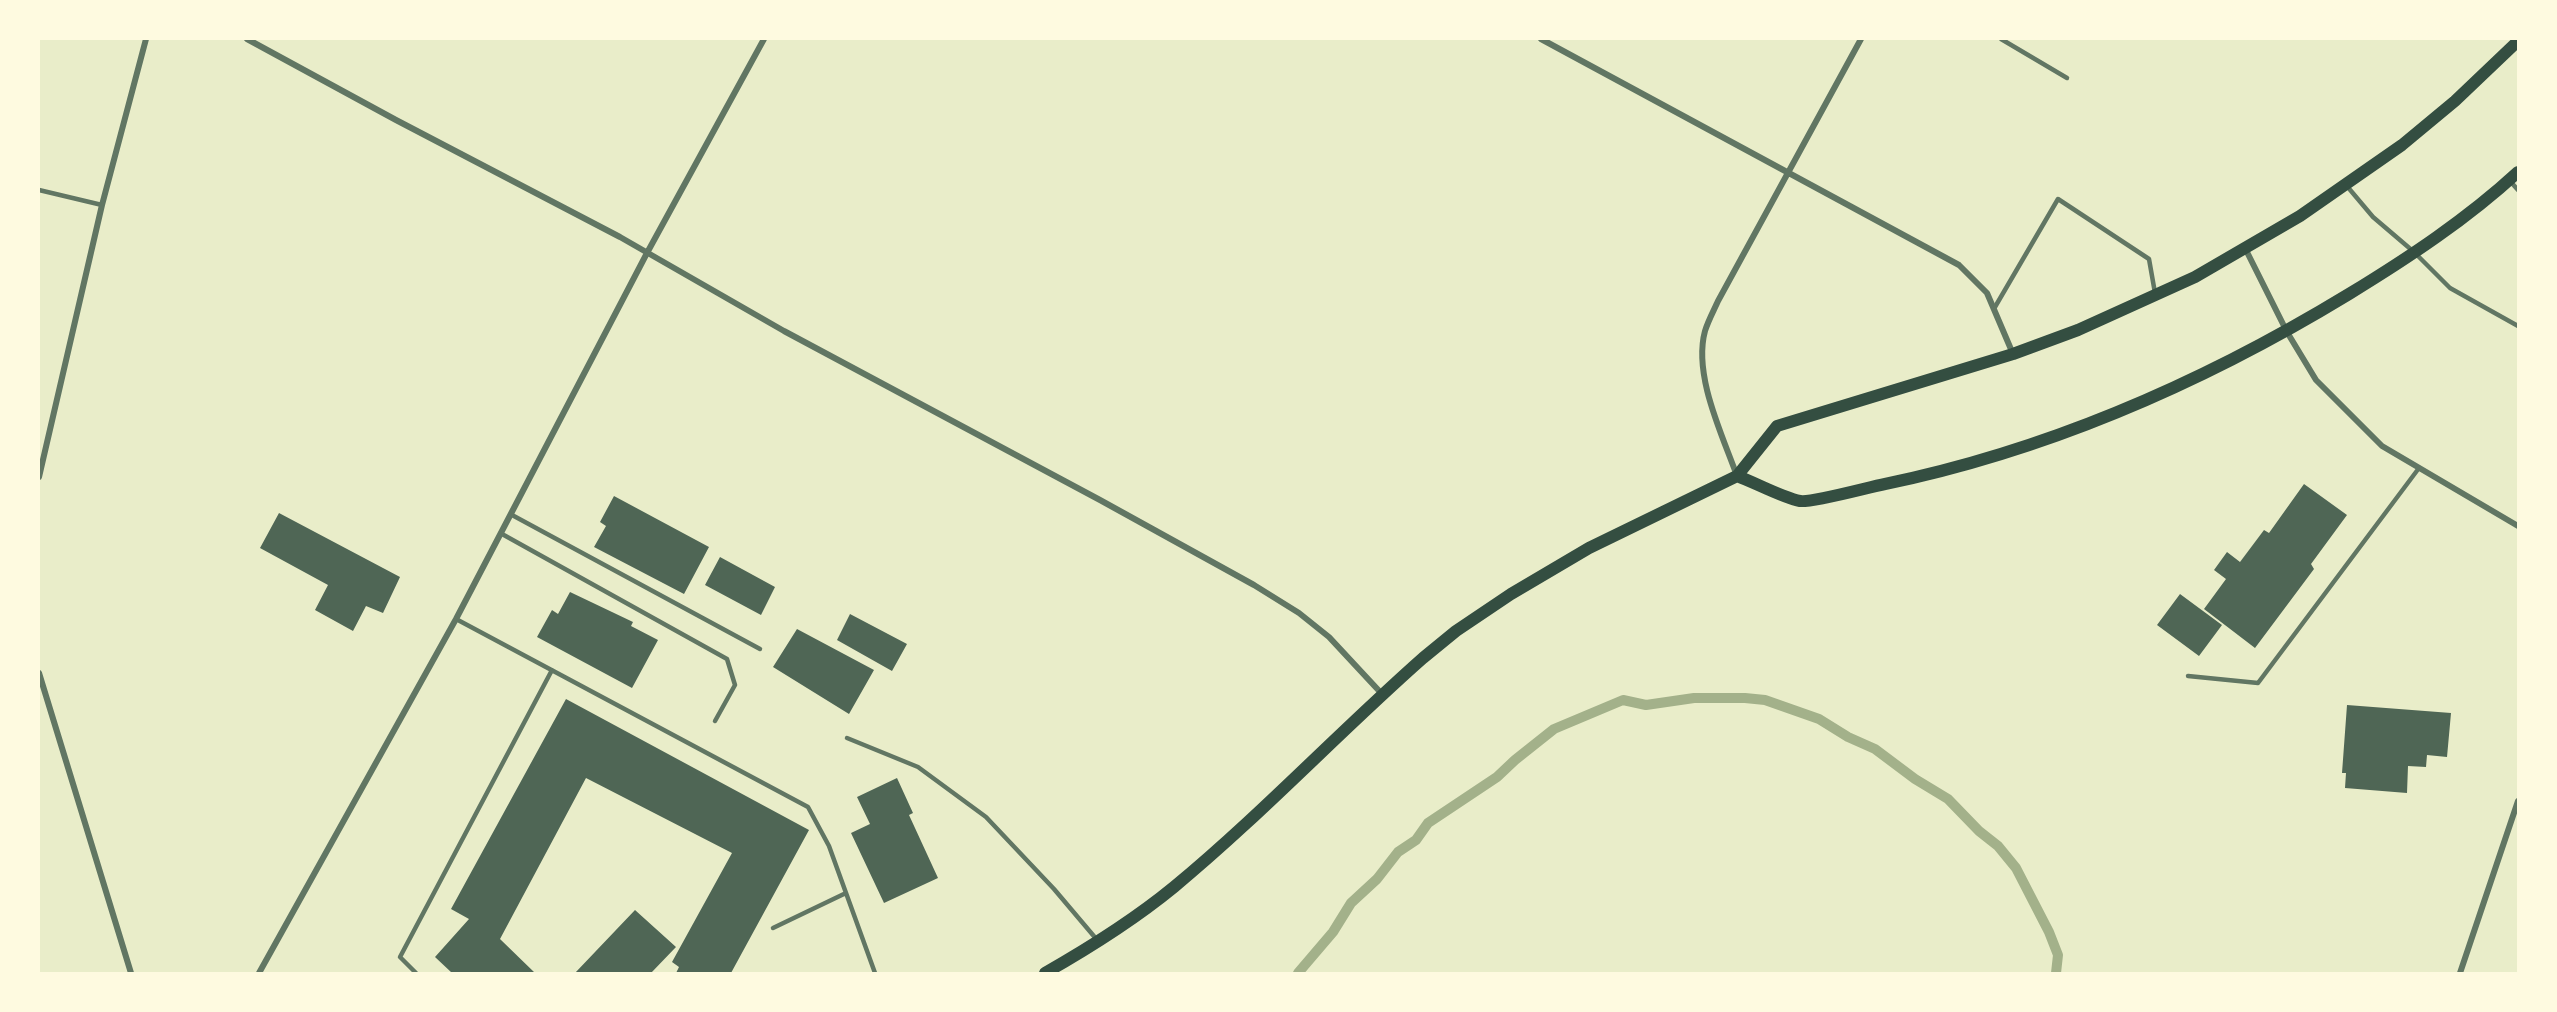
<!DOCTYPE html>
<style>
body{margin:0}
#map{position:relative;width:2557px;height:1012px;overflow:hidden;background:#e9edc9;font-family:Figtree,sans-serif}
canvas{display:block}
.frame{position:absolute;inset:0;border:40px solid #fefae0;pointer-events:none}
</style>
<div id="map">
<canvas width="2557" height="1012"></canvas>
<div class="frame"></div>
</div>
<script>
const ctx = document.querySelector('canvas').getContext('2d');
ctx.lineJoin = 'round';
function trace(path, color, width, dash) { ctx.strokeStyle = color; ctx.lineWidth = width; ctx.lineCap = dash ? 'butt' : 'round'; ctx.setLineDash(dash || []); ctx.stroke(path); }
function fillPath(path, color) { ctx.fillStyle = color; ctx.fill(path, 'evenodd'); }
const stream = new Path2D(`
 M 1298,973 L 1333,932 L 1351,903 L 1377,879 L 1398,852 L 1416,840 L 1428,823 L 1497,777 L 1515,760 L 1554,729 L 1623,700 L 1646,705 L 1694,698 L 1745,698 L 1765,700 L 1819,719 L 1848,737 L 1875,749 L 1915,779 L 1948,799 L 1979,831 L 1998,846 L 2016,868 L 2049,932 L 2058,955 L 2056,973`);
const building = new Path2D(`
 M 2304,484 L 2347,515 L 2311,564 L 2314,569 L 2255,648 L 2204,609 L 2226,579 L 2214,570 L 2227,552 L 2240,562 L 2264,530 L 2269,533 Z
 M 614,496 L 709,547 L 684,594 L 594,547 L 606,526 L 600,522 Z
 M 279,513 L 400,577 L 383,613 L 366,606 L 353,631 L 315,610 L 328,585 L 260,548 Z
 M 720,557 L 775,587 L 761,615 L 705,585 Z
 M 570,592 L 633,622 L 631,626 L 658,640 L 632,688 L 537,637 L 552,610 L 558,614 Z
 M 2180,594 L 2222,625 L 2199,656 L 2157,625 Z
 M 850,614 L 907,644 L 892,671 L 837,640 Z
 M 797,629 L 874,670 L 849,714 L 773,667 Z
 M 566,699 L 809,830 L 731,973 L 676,973 L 679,967 L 672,962 L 732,853 L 586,778 L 500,939 L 535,973 L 452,973 L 435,957 L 469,919 L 451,909 Z
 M 2347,705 L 2451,713 L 2447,757 L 2427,755 L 2426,767 L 2408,766 L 2407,793 L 2345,788 L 2346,773 L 2342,773 Z
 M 897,778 L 913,813 L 909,815 L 938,878 L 884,903 L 851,833 L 870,824 L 857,797 Z
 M 635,910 L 676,947 L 651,973 L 575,973 Z`);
const service = new Path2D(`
 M 2001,39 L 2067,78
 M 2510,181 L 2518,190
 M 2346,185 L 2373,217 L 2414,252 L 2450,288 L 2518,326
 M 39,190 L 102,205
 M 1995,307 L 2058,199 L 2149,259 L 2155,293
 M 512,515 L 760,649
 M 502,534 L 727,659 L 735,685 L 715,721
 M 456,619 L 808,807 L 829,846 L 875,973
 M 2188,676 L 2258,683 L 2419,468
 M 847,738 L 918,767 L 986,817 L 1054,889 L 1098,941
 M 773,928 L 846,893
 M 416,973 L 400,957 L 552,670`);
const minor = new Path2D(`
 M 247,39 L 396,120 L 620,237 L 784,331 L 1100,500 L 1254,585 L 1299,613 L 1329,637 L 1382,694
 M 1541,39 L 1959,265 L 1987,293 L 2013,354
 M 2245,248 L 2287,332 L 2316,380 L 2382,446 L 2518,526
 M 1737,476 C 1722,434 1693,375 1705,331 C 1708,321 1714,310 1718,301 L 1861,39
 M 39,477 L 102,205 L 146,39
 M 39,673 L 131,973
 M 259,973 L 456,619 L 647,253 L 764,39
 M 2460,973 L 2518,801`);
const secondary = new Path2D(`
 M 1737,476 C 1754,482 1783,498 1800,501 C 1812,503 1869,487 1885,484 C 2049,450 2206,381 2349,294 C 2408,258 2467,219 2518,172
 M 1045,973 C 1089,948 1135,919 1174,887 C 1261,815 1338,733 1423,658 L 1456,631 L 1511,594 L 1589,548 L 1737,476 L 1777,426 L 2013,354 L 2078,330 L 2195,277 L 2300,216 L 2402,145 L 2455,101 L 2518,41`);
trace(stream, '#a3b18a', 10);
fillPath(building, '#4f6655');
trace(service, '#617663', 4.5);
trace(minor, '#617663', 6);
trace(secondary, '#344e41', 12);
</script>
